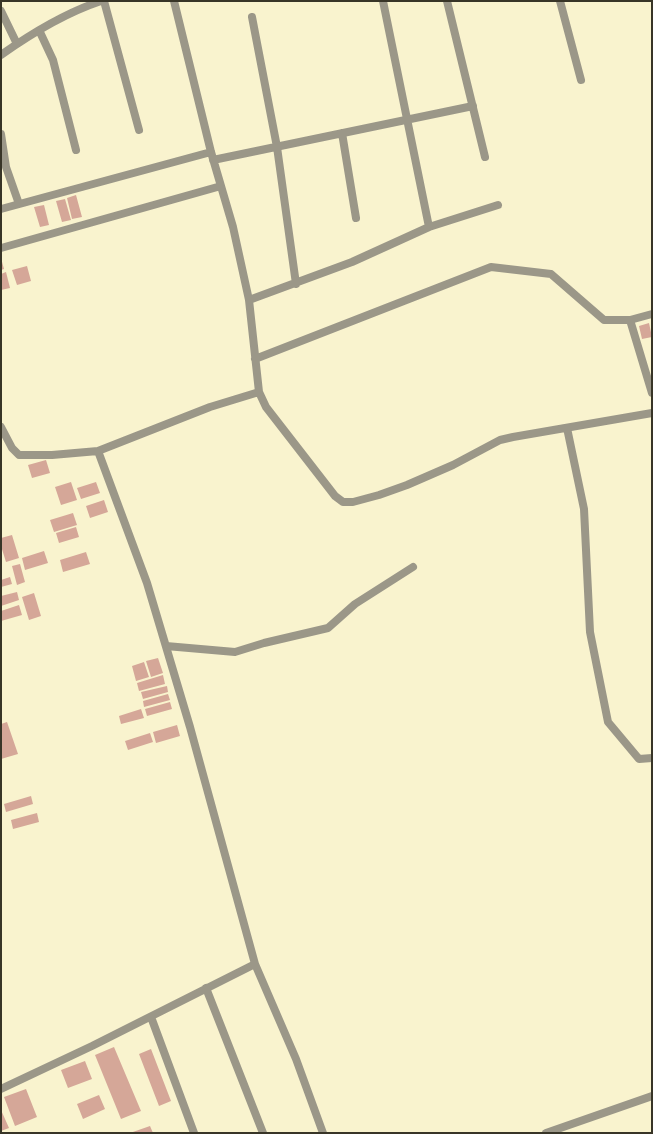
<!DOCTYPE html>
<style>
body{margin:0}
#map{position:relative;width:653px;height:1134px;overflow:hidden;background:#f9f3ce;font-family:Commissioner,sans-serif}
canvas{display:block}
.frame{position:absolute;inset:0;border:2px solid #383527;pointer-events:none}
</style>
<div id="map">
<canvas width="653" height="1134"></canvas>
<div class="frame"></div>
</div>
<script>
const ctx = document.querySelector('canvas').getContext('2d');
ctx.lineJoin = 'round';
function fillPath(path, color) { ctx.fillStyle = color; ctx.fill(path, 'evenodd'); }
function trace(path, color, width, dash) { ctx.strokeStyle = color; ctx.lineWidth = width; ctx.lineCap = dash ? 'butt' : 'round'; ctx.setLineDash(dash || []); ctx.stroke(path); }
const building = new Path2D(`
 M 76,195 L 82,217 L 72,219 L 67,198 Z
 M 65,199 L 71,220 L 62,222 L 56,201 Z
 M 44,205 L 49,225 L 40,227 L 34,207 Z
 M 1,258 L 4,269 L 1,270 Z
 M 27,266 L 31,281 L 17,285 L 12,270 Z
 M 6,272 L 10,288 L 1,290 L 1,274 Z
 M 649,323 L 652,337 L 642,339 L 639,326 Z
 M 46,460 L 50,473 L 32,478 L 28,465 Z
 M 71,482 L 77,500 L 61,505 L 55,487 Z
 M 96,482 L 100,493 L 81,499 L 77,488 Z
 M 104,500 L 108,512 L 90,518 L 86,506 Z
 M 73,513 L 77,525 L 54,532 L 50,520 Z
 M 76,527 L 79,537 L 59,543 L 56,533 Z
 M 12,535 L 19,558 L 6,562 L 1,546 L 1,538 Z
 M 44,551 L 48,563 L 25,570 L 22,558 Z
 M 86,552 L 90,564 L 63,572 L 60,560 Z
 M 20,564 L 25,582 L 17,585 L 12,566 Z
 M 10,577 L 12,584 L 1,587 L 1,580 Z
 M 17,592 L 19,600 L 1,606 L 1,596 Z
 M 34,593 L 41,616 L 29,620 L 22,597 Z
 M 19,605 L 22,615 L 1,621 L 1,611 Z
 M 158,658 L 163,673 L 151,677 L 146,661 Z
 M 144,662 L 149,677 L 136,681 L 132,666 Z
 M 163,675 L 165,684 L 139,691 L 137,683 Z
 M 167,686 L 168,692 L 143,699 L 141,692 Z
 M 168,694 L 170,700 L 144,707 L 143,701 Z
 M 170,702 L 172,709 L 147,716 L 145,709 Z
 M 141,709 L 144,718 L 121,724 L 119,716 Z
 M 7,722 L 18,754 L 1,759 L 1,724 Z
 M 177,725 L 180,736 L 156,743 L 153,732 Z
 M 150,733 L 153,742 L 128,750 L 125,741 Z
 M 31,796 L 33,804 L 6,812 L 4,804 Z
 M 37,813 L 39,822 L 13,829 L 11,820 Z
 M 114,1047 L 141,1111 L 121,1119 L 95,1055 Z
 M 151,1049 L 171,1101 L 159,1106 L 139,1054 Z
 M 85,1061 L 92,1079 L 68,1088 L 61,1070 Z
 M 26,1089 L 37,1117 L 15,1126 L 4,1097 Z
 M 99,1095 L 105,1109 L 83,1119 L 77,1104 Z
 M 1,1110 L 9,1128 L 1,1131 Z
 M 150,1126 L 153,1133 L 130,1133 Z`);
const minor = new Path2D(`
 M 104,1 L 139,130
 M 174,1 L 211,152 L 233,227 L 249,300 L 259,392 L 266,407 L 335,496 L 343,502 L 353,502 L 379,495 L 407,485 L 453,465 L 500,440 L 513,437 L 652,413
 M 383,1 L 429,227
 M 447,1 L 485,157
 M 560,1 L 581,80
 M 1,11 L 17,44
 M 252,17 L 277,147 L 296,284
 M 39,30 L 53,60 L 76,150
 M 1,55 C 32,33 65,13 101,1
 M 342,133 L 356,218
 M 1,134 L 6,167 L 19,204
 M 213,160 L 473,106
 M 1,209 L 211,152
 M 1,248 L 221,186
 M 249,300 L 352,262 L 429,227 L 498,205
 M 652,314 L 630,320 L 652,393
 M 255,359 L 491,267 L 551,274 L 604,320 L 630,320
 M 1,427 L 12,448 L 19,455 L 52,455 L 98,451 L 210,407 L 259,392
 M 567,428 L 584,509 L 590,632 L 608,722 L 639,759 L 652,758
 M 98,451 L 147,583 L 190,727 L 255,964 L 296,1059 L 323,1133
 M 166,646 L 235,652 L 264,643 L 328,628 L 355,604 L 413,567
 M 206,988 L 263,1133
 M 151,1017 L 194,1133
 M 1,1089 L 92,1046 L 255,964
 M 546,1133 L 652,1096`);
fillPath(building, '#d5a798');
trace(minor, '#9b9788', 8);
</script>
